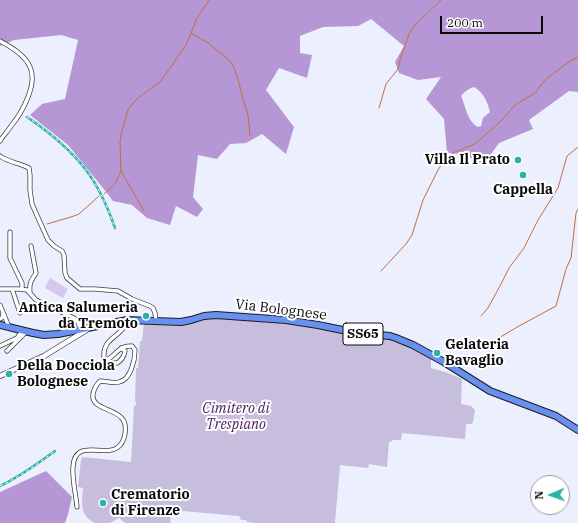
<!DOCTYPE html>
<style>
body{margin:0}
#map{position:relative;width:578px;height:523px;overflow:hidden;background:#ebeffe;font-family:"IBM Plex Serif",serif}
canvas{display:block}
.north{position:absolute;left:530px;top:475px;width:40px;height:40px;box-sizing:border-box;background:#fff;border:1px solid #9d9d9d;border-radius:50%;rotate:268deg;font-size:11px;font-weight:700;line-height:16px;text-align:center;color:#0b0b0b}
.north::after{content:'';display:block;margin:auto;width:14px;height:18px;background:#2cb2a5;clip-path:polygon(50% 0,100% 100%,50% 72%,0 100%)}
.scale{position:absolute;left:440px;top:16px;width:103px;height:18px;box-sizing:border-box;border:2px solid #0b0b0b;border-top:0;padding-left:5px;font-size:12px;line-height:14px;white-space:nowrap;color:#0b0b0b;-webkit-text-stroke:3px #fff;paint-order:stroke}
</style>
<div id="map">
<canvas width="578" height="523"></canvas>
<div class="north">N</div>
<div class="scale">200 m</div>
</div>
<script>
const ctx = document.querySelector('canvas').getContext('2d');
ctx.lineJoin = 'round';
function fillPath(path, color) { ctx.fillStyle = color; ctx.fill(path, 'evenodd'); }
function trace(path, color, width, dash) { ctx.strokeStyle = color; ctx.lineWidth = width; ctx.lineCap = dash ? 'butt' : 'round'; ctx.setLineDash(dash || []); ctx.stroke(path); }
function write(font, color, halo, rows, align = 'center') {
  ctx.font = font + ' "IBM Plex Serif",serif'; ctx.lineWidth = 4; ctx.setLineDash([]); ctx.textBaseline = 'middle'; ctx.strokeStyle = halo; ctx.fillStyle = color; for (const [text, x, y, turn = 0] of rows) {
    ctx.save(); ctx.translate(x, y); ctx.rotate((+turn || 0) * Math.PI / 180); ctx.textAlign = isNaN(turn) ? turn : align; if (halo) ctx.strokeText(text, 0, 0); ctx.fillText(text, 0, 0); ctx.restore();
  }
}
const forest = new Path2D(`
 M 0,0 L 578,0 L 578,92 L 569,91 L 529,120 L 533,129 L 499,143 L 483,165 L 464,154 L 447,153 L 444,119 L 426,99 L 441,77 L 418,80 L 399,73 L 395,62 L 404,46 L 371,19 L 358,26 L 323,27 L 300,36 L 300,53 L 312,55 L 307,78 L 279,68 L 266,90 L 294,127 L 286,154 L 262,134 L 246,143 L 230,144 L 217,159 L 198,155 L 193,197 L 203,209 L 197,217 L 176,206 L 170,225 L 147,218 L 132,205 L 113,201 L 103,188 L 68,145 L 30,115 L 42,104 L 65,99 L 78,40 L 61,35 L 14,40 L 0,46 ZM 474,87 C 484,93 487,101 490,112 L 483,118 L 481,126 L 478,127 C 467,121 466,107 461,96 C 465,91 468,89 474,87 Z
 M 46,471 L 72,497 L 68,514 L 65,523 L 0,523 L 0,492 Z`);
const cemetery = new Path2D(`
 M 217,317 L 300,325 L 351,335 L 388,338 L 396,340 L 431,357 L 431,368 L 448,373 L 462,379 L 461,404 L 471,406 L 475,410 L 473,422 L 471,424 L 466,424 L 465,439 L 402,433 L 401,440 L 392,440 L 392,441 L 389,442 L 387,467 L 369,464 L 368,468 L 340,465 L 335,523 L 255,523 L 247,522 L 246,520 L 241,520 L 239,516 L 172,510 L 170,523 L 125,523 L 119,518 L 110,523 L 95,523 C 79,515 82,503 83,488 L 78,487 L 81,459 L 83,457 L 131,462 L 134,406 L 136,405 L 136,403 L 135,401 L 136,368 L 138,368 L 140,341 L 142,341 L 144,322 L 182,324 L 207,318 Z`);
const pitch = new Path2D(`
 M 50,278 L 68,289 L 63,298 L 45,288 Z`);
const stream = new Path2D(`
 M 192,34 L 207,42 L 230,61 L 234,68 L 238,79 L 243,99 L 248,115 L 250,136
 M 379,108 L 386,84 L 398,69 L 400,60 L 409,34 L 414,26 L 441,0
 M 121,171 L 144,211
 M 104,194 L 115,184 L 121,171 L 120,143 L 121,134 L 128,110 L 133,103 L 139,97 L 160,82 L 175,61 L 187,43 L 197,18 L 209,0
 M 47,224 L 71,217 L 79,214 L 99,196
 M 381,271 L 406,244 L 412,235 L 423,200 L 438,170 L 445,159 L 455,152 L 475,144 L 502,120 L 515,105 L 535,93 L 545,80 L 569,62 L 578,57
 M 481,316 L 488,308 L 501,284 L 509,268 L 524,248 L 538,220 L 558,188 L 567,156 L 578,147
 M 480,349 L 519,326 L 556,306 L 566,269 L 571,258 L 576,213 L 578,209`);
const minor = new Path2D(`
 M 0,41 C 11,47 25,55 30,67 C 38,84 22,113 11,126 C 8,131 3,136 0,141
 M 0,156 C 8,162 19,163 29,168 L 30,175 L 30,190 L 32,204 L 39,220 L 48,240 L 54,246 L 62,251 L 64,255 L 65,273 L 67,278 L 80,289 L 95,289 L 118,291 L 132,299 L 150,306 L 153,308 L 155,313 L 156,321
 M 10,232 L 10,258 L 22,283 L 22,289
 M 0,289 L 20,289 L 27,290 L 36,300 L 74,318 L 78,322 L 80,330
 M 12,289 L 20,313
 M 30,293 C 29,283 31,281 36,273 L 31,246
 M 0,305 L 9,327
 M 0,319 L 2,318 L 3,313
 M 0,346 L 17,338 L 22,331
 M 121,348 L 125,351 C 124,357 122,360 117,363 L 112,363 L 104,358 C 102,336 123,338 127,320
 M 7,351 L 26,332
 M 77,507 C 76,494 72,480 73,467 C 75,432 115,467 124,438 C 134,404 90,415 93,394 C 94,389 96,385 100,381 C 106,381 113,384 119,382 C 131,380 135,359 135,350 L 132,346 C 119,345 116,355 107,360`);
const tertiary = new Path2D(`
 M 0,376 L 44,356 L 88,329`);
const primary = new Path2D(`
 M 0,325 L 33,333 L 44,335 L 58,334 L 127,320 L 181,322 L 191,320 L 204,316 L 216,315 L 286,320 L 318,325 L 357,333 L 390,336 L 396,338 L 413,345 L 444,362 L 490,391 L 556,416 L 578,430`);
const rail = new Path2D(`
 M 27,117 C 49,132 70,149 86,170 C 99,187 108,208 115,228
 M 0,486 C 20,477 37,464 55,451`);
const markers = [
 [518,160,4,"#2cb2a5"],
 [523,175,4,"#2cb2a5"],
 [146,316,4,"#2cb2a5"],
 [437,353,4,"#2cb2a5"],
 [9,374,4,"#2cb2a5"],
 [103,503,4,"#2cb2a5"]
];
const shields = [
 [363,334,40]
];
const shieldNames = [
 ["SS65",363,334]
];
const poiNames = [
 ["Villa Il Prato",510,160,"right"],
 ["Cappella",523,190,"center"],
 ["Antica Salumeria",138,308,"right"],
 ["da Tremoto",138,324,"right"],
 ["Gelateria",445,345],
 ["Bavaglio",445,361],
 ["Della Docciola",17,366],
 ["Bolognese",17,382],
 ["Crematorio",111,495],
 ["di Firenze",111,511]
];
const streetNames = [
 ["Via Bolognese",281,310,7]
];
const parkNames = [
 ["Cimitero di",236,409],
 ["Trespiano",236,425]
];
fillPath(forest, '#b697d5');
fillPath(cemetery, '#c7bedd');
fillPath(pitch, '#d3c8ed');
trace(stream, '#c56d3e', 1);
trace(minor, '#3e3e3e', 5);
trace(tertiary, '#3e3e3e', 6);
trace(primary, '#1c1c1c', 8);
trace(minor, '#fff', 3.5);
trace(tertiary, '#fff', 4.5);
trace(primary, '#6890f1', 6);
trace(rail, '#2cb2a5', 2.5);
trace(rail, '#fff', 1, [3]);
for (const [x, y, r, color] of markers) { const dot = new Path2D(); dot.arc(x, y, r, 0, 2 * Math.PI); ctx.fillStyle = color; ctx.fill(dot); trace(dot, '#fff', 1.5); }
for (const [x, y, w] of shields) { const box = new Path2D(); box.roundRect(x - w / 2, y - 11, w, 22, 3); ctx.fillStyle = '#fff'; ctx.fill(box); trace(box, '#0b0b0b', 1); }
write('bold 13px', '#0b0b0b', null, shieldNames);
write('bold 14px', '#0b0b0b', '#fff', poiNames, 'left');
write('14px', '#0b0b0b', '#fff', streetNames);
write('italic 14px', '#4e205e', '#fff', parkNames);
</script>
